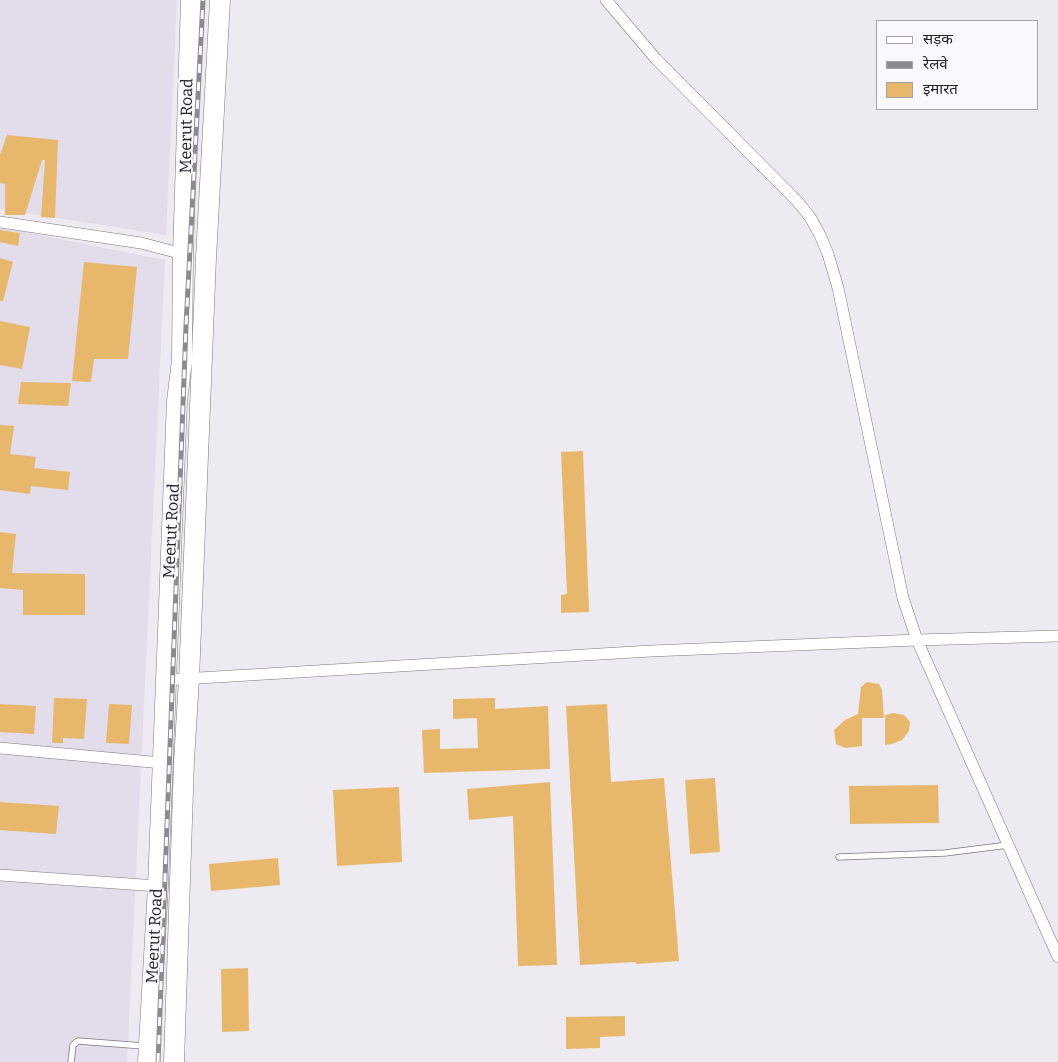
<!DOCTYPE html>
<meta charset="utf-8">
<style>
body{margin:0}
#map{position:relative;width:1058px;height:1062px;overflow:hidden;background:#eeeaf1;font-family:Bitter,"Noto Sans Devanagari",serif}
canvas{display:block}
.legend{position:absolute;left:876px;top:20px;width:162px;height:90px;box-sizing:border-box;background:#fbf7ff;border:1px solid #a5a2a8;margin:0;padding:6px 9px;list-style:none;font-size:15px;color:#242225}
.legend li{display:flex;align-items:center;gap:10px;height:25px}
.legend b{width:25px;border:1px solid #a5a2a8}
</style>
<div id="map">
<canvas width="1058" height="1062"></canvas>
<ul class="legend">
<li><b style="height:6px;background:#fff"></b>सड़क</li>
<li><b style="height:6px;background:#8d8a8f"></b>रेलवे</li>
<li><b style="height:14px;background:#e7b76c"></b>इमारत</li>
</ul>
</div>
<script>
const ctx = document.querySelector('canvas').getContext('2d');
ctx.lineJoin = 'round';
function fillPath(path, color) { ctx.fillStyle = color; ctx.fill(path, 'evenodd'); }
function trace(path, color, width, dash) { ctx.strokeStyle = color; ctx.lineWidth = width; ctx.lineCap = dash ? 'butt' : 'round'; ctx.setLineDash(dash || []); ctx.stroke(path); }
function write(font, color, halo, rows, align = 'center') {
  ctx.font = font + ' Bitter,serif'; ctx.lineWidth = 4; ctx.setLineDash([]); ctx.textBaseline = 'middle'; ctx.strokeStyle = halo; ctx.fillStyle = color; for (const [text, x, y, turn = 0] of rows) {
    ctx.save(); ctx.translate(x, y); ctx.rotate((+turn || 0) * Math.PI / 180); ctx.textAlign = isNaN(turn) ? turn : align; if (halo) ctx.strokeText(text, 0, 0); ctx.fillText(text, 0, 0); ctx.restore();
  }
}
const built = new Path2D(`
 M 0,0 L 177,0 L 166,235 L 0,209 Z
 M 0,227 L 165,260 L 127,1062 L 0,1062 Z`);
const building = new Path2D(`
 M 7,135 L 58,140 L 55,218 L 41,217 L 45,160 L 42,160 L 25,215 L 5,215 L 5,184 L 0,183 L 0,155 Z
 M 0,230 L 20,233 L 18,246 L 0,242 Z
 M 0,258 L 13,262 L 3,301 L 0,301 Z
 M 84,262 L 137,267 L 128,359 L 94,359 L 91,382 L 72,381 Z
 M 0,321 L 30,327 L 22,369 L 0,365 Z
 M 21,382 L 71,383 L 68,406 L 18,404 Z
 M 0,425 L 14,426 L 10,454 L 36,457 L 34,468 L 70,472 L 68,490 L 31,486 L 30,494 L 0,490 Z
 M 583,451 L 589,612 L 561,613 L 561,595 L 567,594 L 561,452 Z
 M 0,532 L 16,534 L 12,573 L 85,574 L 85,615 L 23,615 L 23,590 L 0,588 Z
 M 867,682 L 879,684 L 882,690 L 884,718 L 862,718 L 862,746 L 846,748 L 840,746 L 836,744 L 834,730 L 845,720 L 858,714 L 861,687 Z
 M 54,698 L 87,699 L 84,739 L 63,738 L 63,743 L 52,743 Z
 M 495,698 L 495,709 L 548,706 L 550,769 L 424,773 L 422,730 L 440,729 L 440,749 L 478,748 L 477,718 L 453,719 L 453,699 Z
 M 0,704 L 36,706 L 34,734 L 0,732 Z
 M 109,704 L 132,705 L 129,744 L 106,743 Z
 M 607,704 L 611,782 L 664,778 L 679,961 L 636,964 L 636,962 L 580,965 L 566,706 Z
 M 893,713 L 904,715 L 910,722 L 909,731 L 902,740 L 892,744 L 885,745 L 885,715 Z
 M 715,778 L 720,852 L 690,854 L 685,780 Z
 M 550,782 L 557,965 L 518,966 L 513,816 L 469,820 L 467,789 Z
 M 938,785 L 939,823 L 850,824 L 849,786 Z
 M 399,787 L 402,862 L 337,866 L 333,790 Z
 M 0,802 L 59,806 L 56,834 L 0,830 Z
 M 278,858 L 280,885 L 211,891 L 209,864 Z
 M 248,968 L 249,1031 L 222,1032 L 221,969 Z
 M 625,1016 L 625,1036 L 600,1037 L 600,1048 L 566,1049 L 566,1017 Z`);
const lane = new Path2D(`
 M 839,857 L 945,853 L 1008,845
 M 71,1062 L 73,1045 L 78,1041 L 144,1046`);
const street = new Path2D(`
 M 606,0 L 656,59 L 797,201 L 810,217 L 820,235 L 828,254 L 838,288 L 903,598 L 917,640 L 1058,957
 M 0,222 L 141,243 L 183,254
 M 165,680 L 651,651 L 917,640 L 1058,636
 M 0,748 L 162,763
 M 0,875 L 158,886`);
const highway = new Path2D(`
 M 148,1062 L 158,886 L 177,401 L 182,360 L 183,254 L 191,0
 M 174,1062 L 184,761 L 189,679 L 206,258 L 220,0`);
const rail = new Path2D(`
 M 158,1062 L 186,326 L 203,0`);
const streetNames = [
 ["Meerut Road",187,126,-89],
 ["Meerut Road",172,531,-87],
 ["Meerut Road",155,936,-87]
];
fillPath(built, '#e3dcea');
fillPath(building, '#e7b76c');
trace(lane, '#7b787e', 7);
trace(street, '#7b787e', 12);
trace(highway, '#7b787e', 21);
trace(lane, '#fff', 5.5);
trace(street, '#fff', 11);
trace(highway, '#fff', 20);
trace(rail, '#8d8a8f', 5);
trace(rail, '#fbf7ff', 3, [9]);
write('16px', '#242225', '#fbf7ff', streetNames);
</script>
